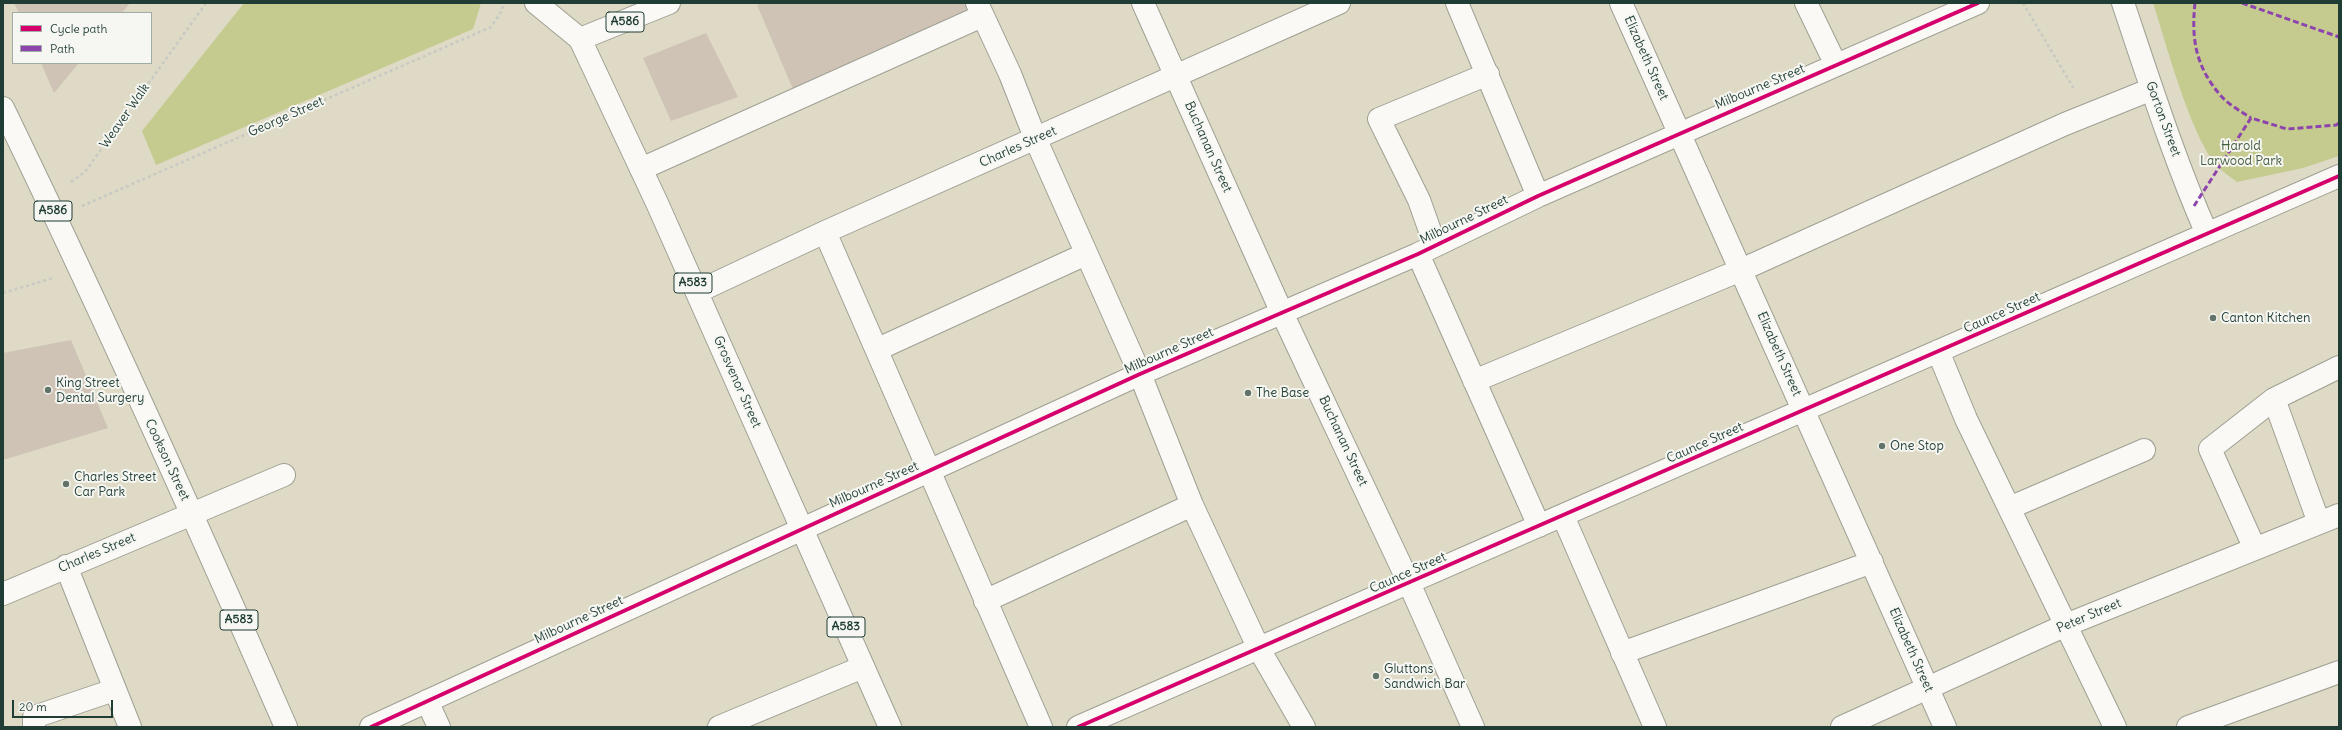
<!DOCTYPE html>
<style>
body{margin:0}
#map{position:relative;width:2342px;height:730px;overflow:hidden;background:#dedac6;font-family:Delius,sans-serif}
canvas{display:block}
.frame{position:absolute;inset:0;border:4px solid #1f3d34;pointer-events:none}
.legend{position:absolute;left:12px;top:12px;width:140px;height:52px;box-sizing:border-box;background:#f6f6f2;border:1px solid #a0aca6;margin:0;padding:5px 7px;list-style:none;font-size:12px;color:#1f3d34}
.legend li{display:flex;align-items:center;gap:8px;height:20px}
.legend b{width:20px;border:1px solid #a0aca6}
.scale{position:absolute;left:12px;top:700px;width:101px;height:18px;box-sizing:border-box;border:2px solid #1f3d34;border-top:0;padding-left:5px;font-size:12px;line-height:14px;white-space:nowrap;color:#1f3d34;-webkit-text-stroke:3px #f6f6f2;paint-order:stroke}
</style>
<div id="map">
<canvas width="2342" height="730"></canvas>
<div class="frame"></div>
<ul class="legend">
<li><b style="height:5px;background:#d6006c"></b>Cycle path</li>
<li><b style="height:5px;background:#8e44ad"></b>Path</li>
</ul>
<div class="scale">20 m</div>
</div>
<script>
const ctx = document.querySelector('canvas').getContext('2d');
ctx.lineJoin = 'round';
function fillPath(path, color) { ctx.fillStyle = color; ctx.fill(path, 'evenodd'); }
function trace(path, color, width, dash) { ctx.strokeStyle = color; ctx.lineWidth = width; ctx.lineCap = dash ? 'butt' : 'round'; ctx.setLineDash(dash || []); ctx.stroke(path); }
function write(font, color, halo, rows, align = 'center') {
  ctx.font = font + ' Delius,sans-serif'; ctx.lineWidth = 4; ctx.setLineDash([]); ctx.textBaseline = 'middle'; ctx.strokeStyle = halo; ctx.fillStyle = color; for (const [text, x, y, turn = 0] of rows) {
    ctx.save(); ctx.translate(x, y); ctx.rotate((+turn || 0) * Math.PI / 180); ctx.textAlign = isNaN(turn) ? turn : align; if (halo) ctx.strokeText(text, 0, 0); ctx.fillText(text, 0, 0); ctx.restore();
  }
}
const green = new Path2D(`
 M 244,3 L 481,3 L 473,29 L 156,165 L 142,131 Z
 M 2153,3 L 2339,3 L 2339,156 L 2303,168 L 2237,182 C 2231,177 2224,173 2219,168 C 2192,141 2166,43 2153,3 Z`);
const building = new Path2D(`
 M 14,3 L 130,3 L 122,13 L 19,13 Z
 M 762,3 L 972,3 L 975,10 L 795,94 L 757,5 Z
 M 706,33 L 738,97 L 671,121 L 643,58 Z
 M 41,63 L 79,63 L 54,93 Z
 M 71,340 L 108,428 L 3,460 L 3,353 Z`);
const path = new Path2D(`
 M 2023,3 L 2074,89
 M 71,182 L 85,172 L 206,3
 M 82,206 L 491,27 L 501,12 L 504,3
 M 3,293 L 53,278`);
const minor = new Path2D(`
 M 536,3 L 580,39
 M 977,3 L 1010,74 L 1036,140 L 1140,374 L 1192,505 L 1259,649 L 1304,727
 M 1143,3 L 1282,313 L 1409,583 L 1473,727
 M 1457,3 L 1538,196
 M 1621,3 L 1945,727
 M 1806,3 L 1836,65
 M 2123,3 C 2149,80 2174,159 2207,234
 M 641,169 L 982,16
 M 825,232 L 1041,727
 M 1435,245 L 1419,200 L 1379,119 L 1488,74
 M 1418,254 L 1539,526
 M 697,292 L 825,232 L 1339,3
 M 878,349 L 1086,254
 M 1938,351 L 1966,419 L 2115,727
 M 1474,381 L 1741,270 L 2065,124 L 2152,89
 M 2274,399 L 2319,523
 M 2009,508 L 2144,450
 M 1563,516 L 1655,727
 M 2255,549 L 2210,449 L 2274,399 L 2339,367
 M 66,566 L 130,727
 M 3,594 L 284,475
 M 985,601 L 1192,505
 M 1622,653 L 1872,562
 M 427,701 L 439,727
 M 34,727 L 34,717 L 114,690
 M 371,727 L 1140,374 L 1418,254 L 1538,196 L 1978,3
 M 719,727 L 863,667
 M 1078,727 L 2339,176
 M 1842,727 L 2066,625 L 2339,515
 M 2188,727 L 2339,672`);
const major = new Path2D(`
 M 669,3 L 580,39 L 657,203 L 890,727
 M 3,108 C 102,312 195,519 286,727`);
const quiet = new Path2D(`
 M 2195,3 C 2191,40 2196,68 2222,97 C 2229,105 2242,112 2251,118
 M 2242,3 L 2339,37
 M 2194,206 L 2251,118 L 2287,129 L 2336,125 L 2339,123`);
const cycleway = new Path2D(`
 M 371,727 L 1140,374 L 1418,254 L 1538,196 L 1978,3
 M 1078,727 L 2339,176`);
const markers = [
 [2213,318,4,"#627467"],
 [48,390,4,"#627467"],
 [1248,393,4,"#627467"],
 [1882,446,4,"#627467"],
 [66,484,4,"#627467"],
 [1376,676,4,"#627467"]
];
const shields = [
 [625,22,38],
 [53,211,38],
 [693,283,38],
 [239,620,38],
 [846,627,38]
];
const shieldNames = [
 ["A586",625,22],
 ["A586",53,211],
 ["A583",693,283],
 ["A583",239,620],
 ["A583",846,627]
];
const streetNames = [
 ["Elizabeth Street",1646,58,66],
 ["Milbourne Street",1760,87,-23],
 ["Weaver Walk",125,116,-55],
 ["George Street",286,117,-24],
 ["Gorton Street",2163,119,70],
 ["Charles Street",1018,147,-24],
 ["Buchanan Street",1208,147,66],
 ["Milbourne Street",1464,220,-26],
 ["Caunce Street",2002,313,-24],
 ["Milbourne Street",1169,351,-24],
 ["Elizabeth Street",1779,354,66],
 ["Grosvenor Street",737,382,66],
 ["Buchanan Street",1343,441,65],
 ["Caunce Street",1705,443,-24],
 ["Cookson Street",167,460,65],
 ["Milbourne Street",874,485,-24],
 ["Charles Street",97,553,-23],
 ["Caunce Street",1408,573,-24],
 ["Peter Street",2089,616,-23],
 ["Milbourne Street",579,620,-25],
 ["Elizabeth Street",1911,650,66]
];
const parkNames = [
 ["Harold",2241,146],
 ["Larwood Park",2241,161]
];
const poiNames = [
 ["Canton Kitchen",2221,318],
 ["King Street",56,383],
 ["Dental Surgery",56,398],
 ["The Base",1256,393],
 ["One Stop",1890,446],
 ["Charles Street",74,477],
 ["Car Park",74,492],
 ["Gluttons",1384,669],
 ["Sandwich Bar",1384,684]
];
fillPath(green, '#c5cb8e');
fillPath(building, '#cfc3b6');
trace(minor, '#9ea093', 24);
trace(major, '#9ea093', 24);
trace(path, '#c7c9c3', 2.5, [3, 3]);
trace(minor, '#faf9f6', 22);
trace(major, '#faf9f6', 22);
trace(quiet, '#8e44ad', 3, [6, 3]);
trace(cycleway, '#d6006c', 4);
for (const [x, y, r, color] of markers) { const dot = new Path2D(); dot.arc(x, y, r, 0, 2 * Math.PI); ctx.fillStyle = color; ctx.fill(dot); trace(dot, '#f6f6f2', 1.5); }
for (const [x, y, w] of shields) { const box = new Path2D(); box.roundRect(x - w / 2, y - 10, w, 20, 3); ctx.fillStyle = '#f6f6f2'; ctx.fill(box); trace(box, '#1f3d34', 1); }
write('bold 12px', '#1f3d34', null, shieldNames);
write('13px', '#1f3d34', '#f6f6f2', streetNames);
write('13px', '#445d3f', '#f6f6f2', parkNames);
write('13px', '#1f3d34', '#f6f6f2', poiNames, 'left');
</script>
